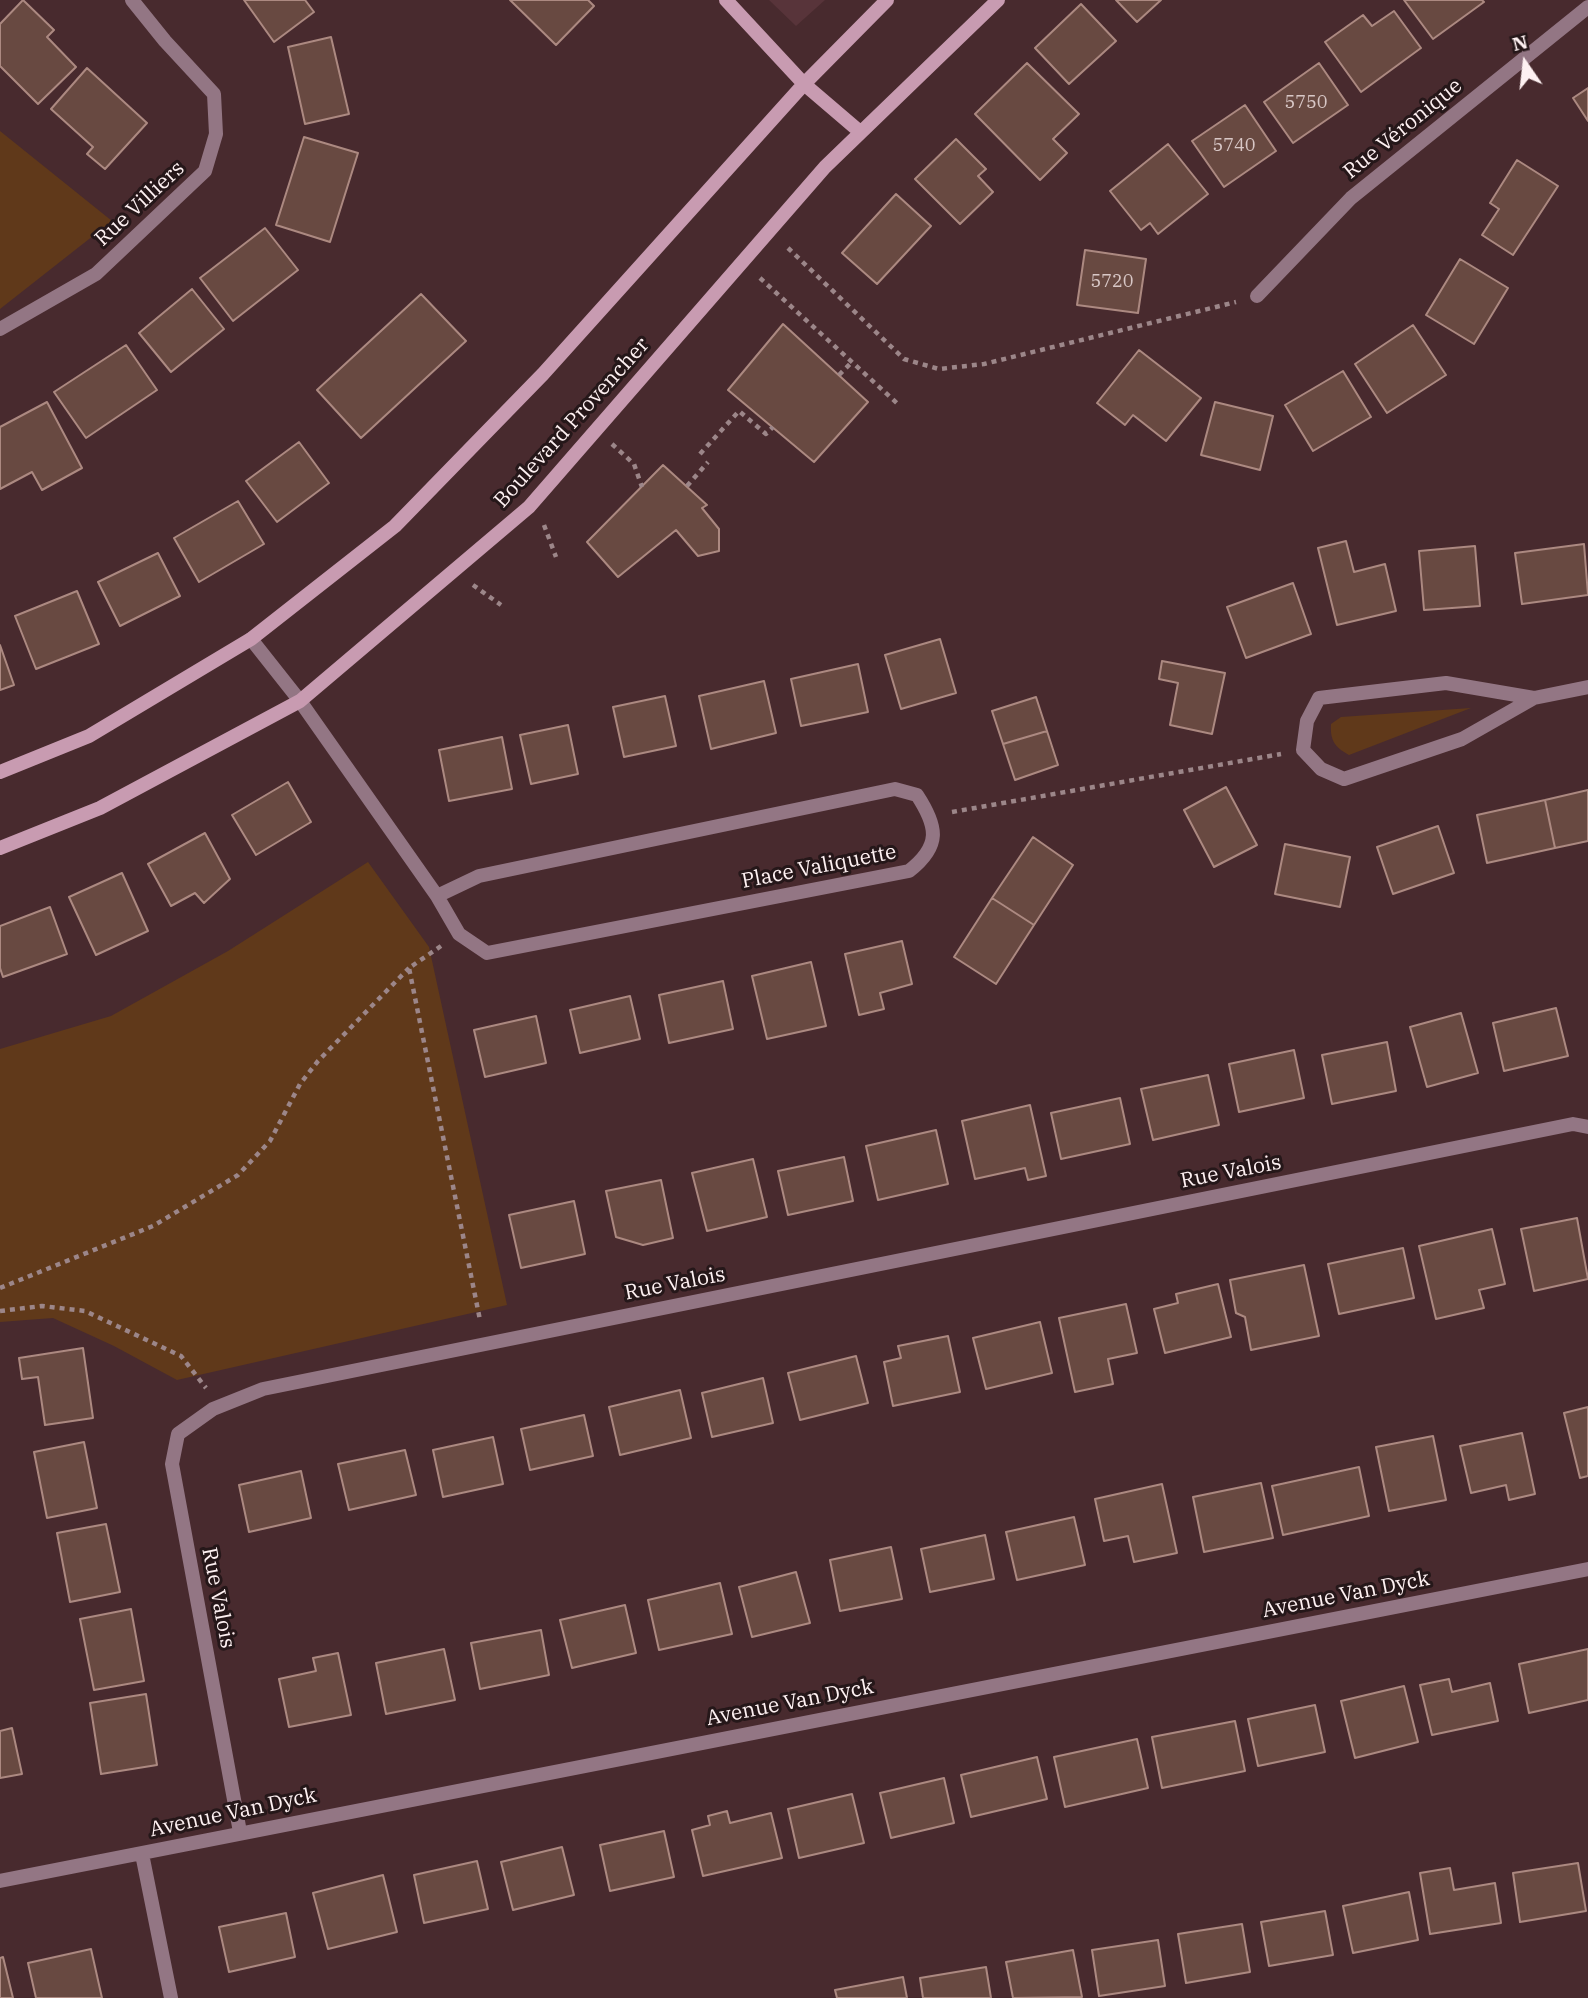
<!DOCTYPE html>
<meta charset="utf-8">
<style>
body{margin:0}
#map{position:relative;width:1588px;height:1998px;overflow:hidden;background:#482a2e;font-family:"IBM Plex Serif",serif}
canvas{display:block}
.north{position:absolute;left:1490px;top:28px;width:70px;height:70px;-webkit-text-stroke:5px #251719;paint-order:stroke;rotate:346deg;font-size:19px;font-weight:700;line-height:28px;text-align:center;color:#fef1f2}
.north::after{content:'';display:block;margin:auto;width:24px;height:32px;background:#fef1f2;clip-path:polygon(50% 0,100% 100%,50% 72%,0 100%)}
</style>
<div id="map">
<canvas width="1588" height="1998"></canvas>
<div class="north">N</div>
</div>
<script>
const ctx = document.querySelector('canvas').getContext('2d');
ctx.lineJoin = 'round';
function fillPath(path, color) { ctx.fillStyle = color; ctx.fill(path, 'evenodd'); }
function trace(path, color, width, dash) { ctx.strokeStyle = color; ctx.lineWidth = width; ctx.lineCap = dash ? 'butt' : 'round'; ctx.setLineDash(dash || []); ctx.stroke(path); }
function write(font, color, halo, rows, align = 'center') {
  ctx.font = font + ' "IBM Plex Serif",serif'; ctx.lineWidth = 6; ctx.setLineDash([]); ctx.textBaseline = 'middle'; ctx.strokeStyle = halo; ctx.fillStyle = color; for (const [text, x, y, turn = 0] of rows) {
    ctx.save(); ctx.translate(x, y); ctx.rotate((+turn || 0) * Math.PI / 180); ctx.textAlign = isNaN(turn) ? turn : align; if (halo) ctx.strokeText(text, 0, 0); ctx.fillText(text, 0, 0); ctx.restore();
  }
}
const built = new Path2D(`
 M 769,0 L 825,0 L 796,26 Z`);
const green = new Path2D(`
 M 0,131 L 112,221 L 0,309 Z
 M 1471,708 L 1349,755 C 1335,747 1330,741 1331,724 L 1341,717 Z
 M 368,862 L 429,947 L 507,1305 L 177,1380 L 114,1346 L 53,1318 L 0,1322 L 0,1049 L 111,1016 L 228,951 Z`);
const building = new Path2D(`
 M 23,0 L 54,30 L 47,37 L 76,67 L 38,104 L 0,66 L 0,24 Z
 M 244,0 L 305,0 L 314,12 L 274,42 Z
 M 510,0 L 588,0 L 594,6 L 556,45 Z
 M 1116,0 L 1161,0 L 1137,22 Z
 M 1404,0 L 1482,0 L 1484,2 L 1433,39 Z
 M 1081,4 L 1116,41 L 1069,84 L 1035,48 Z
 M 1394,11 L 1421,48 L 1361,92 L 1325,42 L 1363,15 L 1372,26 Z
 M 331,37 L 349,114 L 305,124 L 288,47 Z
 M 1027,63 L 1079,114 L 1053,139 L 1067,153 L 1040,180 L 975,114 Z
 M 1319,63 L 1348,105 L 1293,143 L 1264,102 Z
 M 87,68 L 147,123 L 105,169 L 87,154 L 93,147 L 51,109 Z
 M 1588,88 L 1588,121 L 1573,98 Z
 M 1245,105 L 1276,151 L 1224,187 L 1192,141 Z
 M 304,137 L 358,153 L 330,242 L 276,225 Z
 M 956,139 L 986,169 L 978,176 L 993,192 L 960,224 L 915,179 Z
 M 1168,144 L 1208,194 L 1158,234 L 1150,223 L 1141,230 L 1110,191 Z
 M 1517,160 L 1558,186 L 1513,255 L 1482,235 L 1499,209 L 1490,203 Z
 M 896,194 L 931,226 L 877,284 L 842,253 Z
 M 265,228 L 298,270 L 233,321 L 200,278 Z
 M 1085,250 L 1146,259 L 1138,313 L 1077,305 Z
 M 1460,259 L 1508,288 L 1474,344 L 1426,315 Z
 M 192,289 L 224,329 L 171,372 L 139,333 Z
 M 421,294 L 466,341 L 361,438 L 317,390 Z
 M 783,324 L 868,402 L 814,462 L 728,390 Z
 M 1413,325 L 1446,375 L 1387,413 L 1355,364 Z
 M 126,345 L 157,390 L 86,438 L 54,392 Z
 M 1139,350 L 1201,398 L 1166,441 L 1133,415 L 1125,425 L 1097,403 Z
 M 1343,371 L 1371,417 L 1313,451 L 1285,405 Z
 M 47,402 L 82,468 L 42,490 L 32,472 L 0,489 L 0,427 Z
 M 1215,402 L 1273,416 L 1260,470 L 1201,455 Z
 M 299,442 L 329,483 L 277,522 L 246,481 Z
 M 663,465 L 707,505 L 702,508 L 719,529 L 719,551 L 698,556 L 676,530 L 618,577 L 587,542 Z
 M 238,501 L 264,544 L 199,582 L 174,538 Z
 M 1346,541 L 1354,572 L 1385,564 L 1396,611 L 1337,625 L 1318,548 Z
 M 1584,544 L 1588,595 L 1522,604 L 1515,553 Z
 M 1475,546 L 1480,606 L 1424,610 L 1419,551 Z
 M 158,553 L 180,596 L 120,626 L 98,582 Z
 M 1293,583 L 1311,634 L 1246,658 L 1227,607 Z
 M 77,591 L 99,644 L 36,669 L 15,616 Z
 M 940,639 L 956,693 L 901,709 L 885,655 Z
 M 0,645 L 14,685 L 0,690 Z
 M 1162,661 L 1225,673 L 1212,734 L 1170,725 L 1178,683 L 1159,679 Z
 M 858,664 L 868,712 L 801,726 L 791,679 Z
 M 764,681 L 776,733 L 711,749 L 699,696 Z
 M 665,696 L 676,746 L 624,757 L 613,707 Z
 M 1036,697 L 1047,731 L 1003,744 L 992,711 Z
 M 568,725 L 578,774 L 531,784 L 520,735 Z
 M 1047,731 L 1058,765 L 1015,780 L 1003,744 Z
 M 502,737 L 512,789 L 449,801 L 439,750 Z
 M 288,782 L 311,822 L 256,855 L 232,815 Z
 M 1226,787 L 1257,845 L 1214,867 L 1184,810 Z
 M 1588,790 L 1588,841 L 1555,848 L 1545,800 Z
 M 1545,800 L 1555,848 L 1487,863 L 1477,815 Z
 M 1438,826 L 1454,873 L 1393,894 L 1377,847 Z
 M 205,833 L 230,879 L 204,903 L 195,893 L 171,906 L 148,864 Z
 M 1033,837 L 1073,865 L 1034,925 L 992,898 Z
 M 1285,844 L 1350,857 L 1340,907 L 1275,894 Z
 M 122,873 L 148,931 L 96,955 L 69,897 Z
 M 992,898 L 1034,925 L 996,984 L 954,957 Z
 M 50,907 L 67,954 L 3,977 L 0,968 L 0,926 Z
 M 902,941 L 912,984 L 880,993 L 884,1009 L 859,1015 L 845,954 Z
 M 811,962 L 826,1026 L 767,1039 L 752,976 Z
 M 723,981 L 733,1029 L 669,1043 L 659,995 Z
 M 630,996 L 640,1039 L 580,1053 L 570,1010 Z
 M 1556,1008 L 1568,1056 L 1504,1071 L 1493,1023 Z
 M 1461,1013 L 1478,1073 L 1427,1087 L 1410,1027 Z
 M 536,1016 L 546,1063 L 485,1077 L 474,1030 Z
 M 1387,1042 L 1396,1091 L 1332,1104 L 1322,1055 Z
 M 1294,1050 L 1304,1098 L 1239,1112 L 1229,1064 Z
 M 1208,1075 L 1219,1125 L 1153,1140 L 1141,1089 Z
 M 1120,1098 L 1130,1144 L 1061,1159 L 1051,1113 Z
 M 1030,1105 L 1046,1176 L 1028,1180 L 1025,1168 L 975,1179 L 962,1121 Z
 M 936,1130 L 948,1184 L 878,1200 L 866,1146 Z
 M 844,1157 L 853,1201 L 788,1215 L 778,1171 Z
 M 753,1159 L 767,1217 L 707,1231 L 692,1173 Z
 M 661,1180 L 673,1238 L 643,1245 L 616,1237 L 606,1191 Z
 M 574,1201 L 585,1254 L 521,1268 L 509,1215 Z
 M 1577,1218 L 1588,1279 L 1534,1291 L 1521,1229 Z
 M 1492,1229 L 1505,1284 L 1479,1290 L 1484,1308 L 1436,1319 L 1419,1246 Z
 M 1403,1248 L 1414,1298 L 1339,1314 L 1328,1264 Z
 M 1304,1265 L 1319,1336 L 1251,1350 L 1245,1317 L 1236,1313 L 1230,1280 Z
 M 1218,1284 L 1231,1337 L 1165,1353 L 1154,1309 L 1178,1303 L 1176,1294 Z
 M 1126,1304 L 1137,1353 L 1108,1359 L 1113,1384 L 1075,1392 L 1059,1318 Z
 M 1040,1322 L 1052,1373 L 986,1389 L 973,1338 Z
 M 948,1336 L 960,1392 L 893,1406 L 884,1362 L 901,1358 L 898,1346 Z
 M 83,1348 L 93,1418 L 45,1425 L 38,1377 L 22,1379 L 19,1358 Z
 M 856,1356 L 868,1403 L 800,1420 L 788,1373 Z
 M 763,1378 L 773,1423 L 712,1437 L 702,1393 Z
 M 680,1390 L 691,1438 L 620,1455 L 609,1407 Z
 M 1588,1407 L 1588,1476 L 1580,1478 L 1564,1413 Z
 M 584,1415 L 593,1456 L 530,1470 L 521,1429 Z
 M 1522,1433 L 1535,1494 L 1509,1500 L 1506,1485 L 1471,1493 L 1460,1446 Z
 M 1433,1436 L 1446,1500 L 1389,1511 L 1376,1447 Z
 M 493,1437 L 503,1484 L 443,1497 L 433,1450 Z
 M 84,1442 L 97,1508 L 47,1518 L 34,1452 Z
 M 405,1450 L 416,1495 L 349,1510 L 338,1464 Z
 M 1359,1467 L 1369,1516 L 1283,1535 L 1272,1486 Z
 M 301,1471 L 311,1518 L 249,1532 L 239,1485 Z
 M 1261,1483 L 1273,1538 L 1204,1552 L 1193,1497 Z
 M 1162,1484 L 1177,1553 L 1134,1562 L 1128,1536 L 1104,1541 L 1095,1499 Z
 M 1074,1517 L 1085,1565 L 1017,1580 L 1006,1532 Z
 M 106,1524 L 120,1592 L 70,1602 L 57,1533 Z
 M 985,1535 L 994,1579 L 930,1592 L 921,1549 Z
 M 891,1547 L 902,1599 L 840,1611 L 830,1560 Z
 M 796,1572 L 810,1623 L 752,1637 L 739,1587 Z
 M 720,1583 L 732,1634 L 659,1650 L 648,1600 Z
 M 625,1605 L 636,1653 L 572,1668 L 560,1620 Z
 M 131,1609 L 144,1681 L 94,1690 L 80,1619 Z
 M 541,1630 L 549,1675 L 480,1689 L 471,1643 Z
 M 444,1649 L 455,1700 L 386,1714 L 376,1663 Z
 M 1588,1649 L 1588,1700 L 1529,1713 L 1519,1664 Z
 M 338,1653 L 351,1715 L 289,1727 L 279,1679 L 316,1671 L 313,1658 Z
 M 1449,1679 L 1452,1692 L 1490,1683 L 1498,1721 L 1432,1735 L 1420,1685 Z
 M 1404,1686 L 1418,1742 L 1355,1758 L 1341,1701 Z
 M 146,1694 L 157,1765 L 101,1774 L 90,1703 Z
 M 1315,1705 L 1325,1752 L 1258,1766 L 1248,1719 Z
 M 1235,1721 L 1245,1771 L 1162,1788 L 1152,1737 Z
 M 12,1728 L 22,1774 L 0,1778 L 0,1731 Z
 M 1137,1739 L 1148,1788 L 1065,1807 L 1054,1757 Z
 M 1037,1757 L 1047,1799 L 971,1817 L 961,1775 Z
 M 944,1778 L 954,1823 L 891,1838 L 880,1793 Z
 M 852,1794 L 864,1843 L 799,1858 L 788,1809 Z
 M 727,1811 L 730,1823 L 771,1813 L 782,1858 L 703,1876 L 692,1830 L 710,1825 L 708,1816 Z
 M 664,1831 L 674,1877 L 610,1891 L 600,1845 Z
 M 562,1847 L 574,1895 L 513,1910 L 501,1862 Z
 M 477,1861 L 488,1909 L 424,1923 L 414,1875 Z
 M 1578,1863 L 1586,1911 L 1520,1922 L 1513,1873 Z
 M 1450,1868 L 1454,1890 L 1495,1883 L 1501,1923 L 1430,1934 L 1420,1873 Z
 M 383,1875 L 397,1932 L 328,1949 L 313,1893 Z
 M 1409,1892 L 1418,1940 L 1353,1953 L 1343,1906 Z
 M 1325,1911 L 1333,1955 L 1269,1966 L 1261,1922 Z
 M 286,1913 L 295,1957 L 229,1972 L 219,1927 Z
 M 1242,1924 L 1250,1972 L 1186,1983 L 1178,1934 Z
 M 1158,1940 L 1165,1986 L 1099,1996 L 1092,1950 Z
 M 91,1949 L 102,1998 L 36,1998 L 28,1963 Z
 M 1073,1950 L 1082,1997 L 1013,1998 L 1006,1962 Z
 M 3,1957 L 13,1998 L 0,1998 L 0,1958 Z
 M 986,1967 L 991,1998 L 923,1998 L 920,1978 Z
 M 903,1977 L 907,1998 L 837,1998 L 835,1990 Z`);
const path = new Path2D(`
 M 788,248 L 904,359 L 939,369 L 984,364 L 1236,302
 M 760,278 L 899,405
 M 839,375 L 852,362
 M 612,444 L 634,464 L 642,487
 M 700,454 L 739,411 L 766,434 L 773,427
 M 687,486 L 708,462
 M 544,525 L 556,557
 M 473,585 L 501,605
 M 952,812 L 1281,754
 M 441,946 L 409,968 L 480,1320
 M 0,1288 L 153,1226 L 238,1175 L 270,1141 L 300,1084 L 318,1061 L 409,968
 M 0,1311 L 42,1306 L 85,1311 L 181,1356 L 206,1388`);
const street = new Path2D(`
 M 1257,296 L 1351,198 L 1588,7
 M 0,329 L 96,274 L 205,171 L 216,134 L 214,94 L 165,41 L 132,0
 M 251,639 L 300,701 L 437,896 L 459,934 L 487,953 L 909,871 C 941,846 938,827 917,795 L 895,789 L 479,876 L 437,896
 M 1534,698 L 1446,683 L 1319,698 L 1307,721 L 1303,750 L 1321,769 L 1344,779 L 1462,739 L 1534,698 L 1588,687
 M 240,1832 L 172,1464 L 178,1434 L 213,1409 L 263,1389 L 1573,1124 L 1588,1127
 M 142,1854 L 171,1998
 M 0,1881 L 1588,1569`);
const secondary = new Path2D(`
 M 726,0 L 804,84 L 859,131
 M 0,772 L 89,736 L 251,639 L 395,526 L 543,374 L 804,84 L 887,0
 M 0,848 L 100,808 L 300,701 L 529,507 L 825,167 L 998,0`);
const numberNames = [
 ["5750",1306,103],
 ["5740",1234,146],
 ["5720",1112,282]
];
const streetNames = [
 ["Rue Véronique",1403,129,-39],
 ["Rue Villiers",140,204,-43],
 ["Boulevard Provencher",572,423,-48],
 ["Place Valiquette",819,867,-11],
 ["Rue Valois",1231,1172,-11],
 ["Rue Valois",675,1284,-11],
 ["Avenue Van Dyck",1346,1595,-11],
 ["Rue Valois",218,1598,79],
 ["Avenue Van Dyck",790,1703,-11],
 ["Avenue Van Dyck",233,1813,-12]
];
fillPath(built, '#58343a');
fillPath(green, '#60391a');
fillPath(building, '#684941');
trace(building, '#ac8981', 2);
trace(path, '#9c8689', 4.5, [5, 5]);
trace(street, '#937684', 14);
trace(secondary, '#c89bb1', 14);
write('18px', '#d8c7c6', null, numberNames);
write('21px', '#fef1f2', '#251719', streetNames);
</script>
